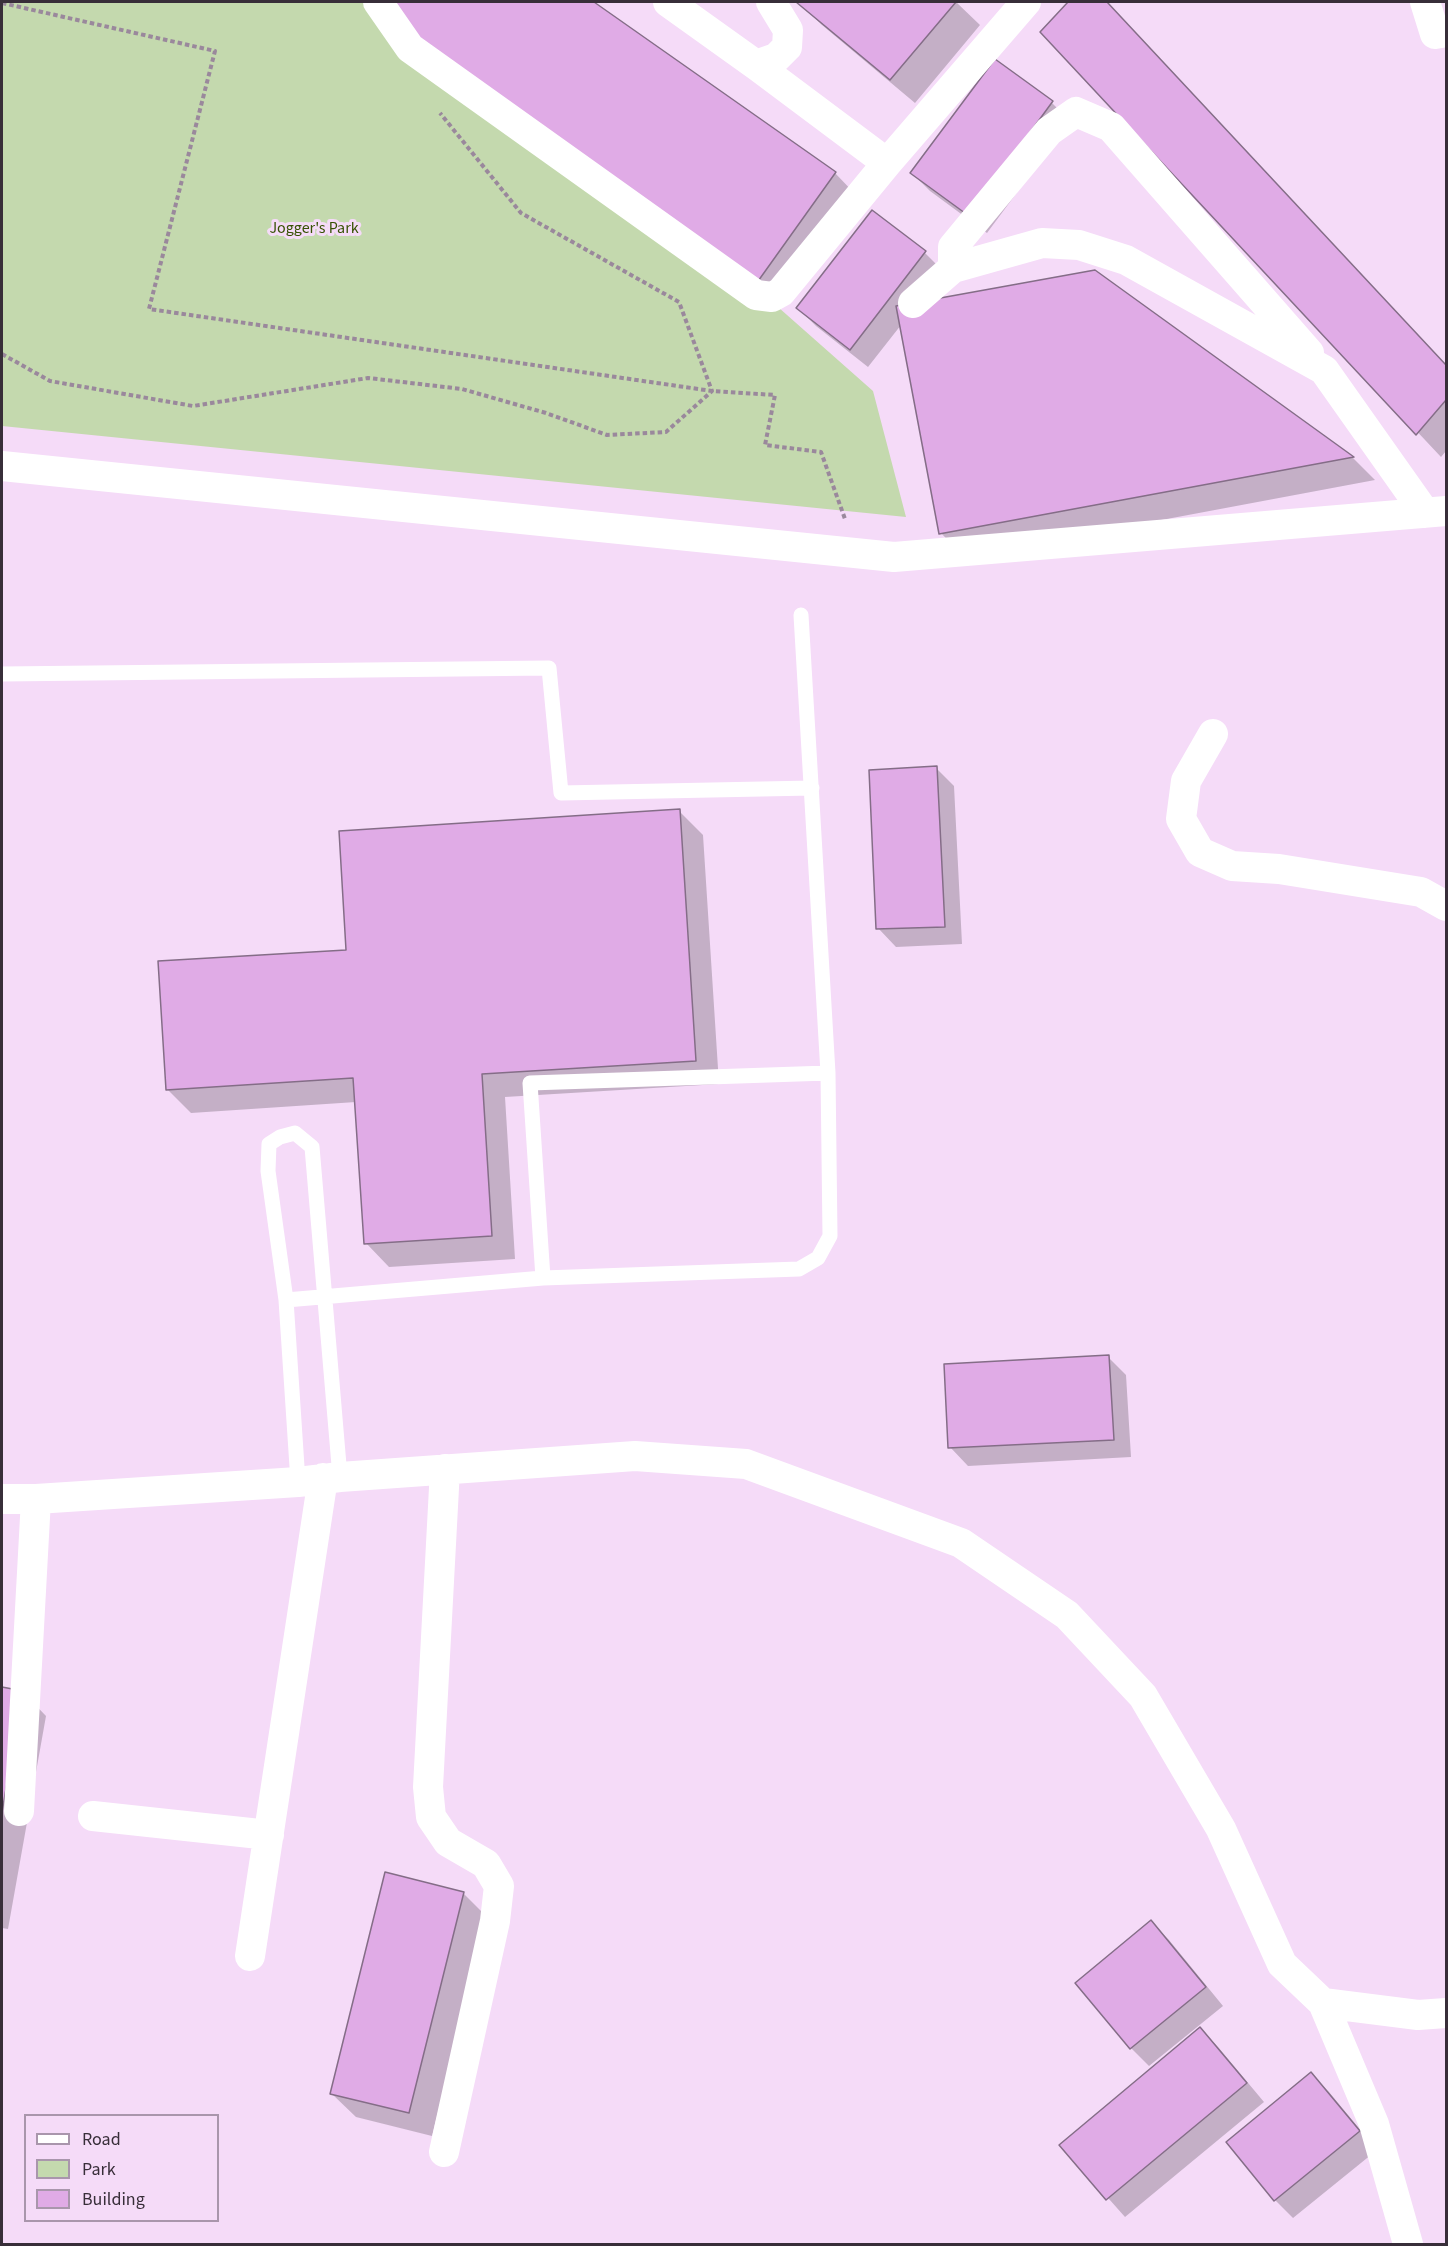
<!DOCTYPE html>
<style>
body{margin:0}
#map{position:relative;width:1448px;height:2246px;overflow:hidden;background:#f5dbf8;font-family:"Source Sans 3",sans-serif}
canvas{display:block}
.frame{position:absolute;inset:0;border:3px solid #382e39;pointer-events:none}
.legend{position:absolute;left:24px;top:2114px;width:195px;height:108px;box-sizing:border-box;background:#f5dbf8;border:2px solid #a996ac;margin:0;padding:8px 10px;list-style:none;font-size:18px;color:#382e39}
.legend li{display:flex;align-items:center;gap:12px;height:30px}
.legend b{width:30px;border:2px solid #a996ac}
</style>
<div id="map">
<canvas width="1448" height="2246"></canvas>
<div class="frame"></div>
<ul class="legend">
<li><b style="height:8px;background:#fff"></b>Road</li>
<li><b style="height:16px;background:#c4d9ae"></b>Park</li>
<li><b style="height:16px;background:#e0abe6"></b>Building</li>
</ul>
</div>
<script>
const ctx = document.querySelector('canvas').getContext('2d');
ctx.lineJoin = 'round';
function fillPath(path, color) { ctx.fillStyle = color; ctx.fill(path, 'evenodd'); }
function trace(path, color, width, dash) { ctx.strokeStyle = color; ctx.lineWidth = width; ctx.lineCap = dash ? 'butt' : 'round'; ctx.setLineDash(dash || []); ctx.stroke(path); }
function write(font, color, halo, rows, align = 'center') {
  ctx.font = font + ' "Source Sans 3",sans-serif'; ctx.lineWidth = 6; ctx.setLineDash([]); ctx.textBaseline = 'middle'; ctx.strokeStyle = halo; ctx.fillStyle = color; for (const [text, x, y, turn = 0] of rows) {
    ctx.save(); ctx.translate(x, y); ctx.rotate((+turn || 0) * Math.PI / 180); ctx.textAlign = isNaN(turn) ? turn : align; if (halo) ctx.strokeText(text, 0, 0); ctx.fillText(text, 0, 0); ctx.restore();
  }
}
const green = new Path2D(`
 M 2,2 L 416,2 L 457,52 L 649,193 L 873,391 L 906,517 L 2,426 Z`);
const shadow = new Path2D(`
 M 389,2 L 592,2 L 835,173 L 858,197 L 780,307 Z
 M 798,2 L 956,2 L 980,25 L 915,103 L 822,25 Z
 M 1071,2 L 1106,2 L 1446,365 L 1446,451 L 1441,457 L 1042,32 Z
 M 995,61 L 1052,103 L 1070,121 L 987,233 L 930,191 L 912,173 Z
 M 872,212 L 925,253 L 943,271 L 917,304 L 1095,271 L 1353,458 L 1375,480 L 964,557 L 941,533 L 901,325 L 868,367 L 816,326 L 798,308 Z
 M 936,768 L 954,786 L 962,944 L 896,947 L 878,928 Z
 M 679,811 L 703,835 L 719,1084 L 505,1097 L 515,1259 L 389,1267 L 366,1243 L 356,1102 L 191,1113 L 167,1089 L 348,951 Z
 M 1108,1357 L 1126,1375 L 1131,1457 L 968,1466 L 950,1447 Z
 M 2,1688 L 23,1692 L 46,1716 L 8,1929 L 2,1928 Z
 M 463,1893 L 487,1917 L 432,2136 L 356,2117 L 332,2094 Z
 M 1151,1922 L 1169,1940 L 1223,2006 L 1149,2066 L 1131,2048 Z
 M 1200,2029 L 1218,2047 L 1264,2102 L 1125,2217 L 1061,2145 Z
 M 1311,2074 L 1329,2092 L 1377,2150 L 1293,2218 L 1275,2200 Z`);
const building = new Path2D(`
 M 387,2 L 594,2 L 836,172 L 756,284 L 418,47 Z
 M 796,2 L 956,2 L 890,80 Z
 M 1068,2 L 1107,2 L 1446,365 L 1446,400 L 1416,435 L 1040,32 Z
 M 995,59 L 1053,101 L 969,216 L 910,173 Z
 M 872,210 L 926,251 L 850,350 L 796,308 Z
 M 1095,270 L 1354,457 L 939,534 L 896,306 Z
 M 937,766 L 945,927 L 876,929 L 869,770 Z
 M 680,809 L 696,1061 L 482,1074 L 492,1236 L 364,1244 L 353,1078 L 166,1090 L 158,961 L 346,950 L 339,831 Z
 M 1109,1355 L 1114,1440 L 948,1448 L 944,1364 Z
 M 2,1687 L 23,1691 L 2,1812 Z
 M 385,1872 L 464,1892 L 409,2113 L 330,2094 Z
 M 1151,1920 L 1206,1987 L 1130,2049 L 1075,1983 Z
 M 1200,2027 L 1247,2083 L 1106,2200 L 1059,2145 Z
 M 1311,2072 L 1360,2131 L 1274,2201 L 1226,2142 Z`);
const path = new Path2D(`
 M 2,3 L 215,51 L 149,309 L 712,391 L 775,395 L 765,445 L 821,452 L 845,519
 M 2,354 L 50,381 L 193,406 L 368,378 L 462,389 L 546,413 L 607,435 L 666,432 L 712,391 L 679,302 L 521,213 L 440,113`);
const lane = new Path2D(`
 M 2,674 L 549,668 L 561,793 L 812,788
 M 543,1278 L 530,1083 L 828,1073
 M 286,1300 L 543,1278 L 799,1269 L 818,1258 L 830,1236 L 828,1073 L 801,615
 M 298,1482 L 286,1300 L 268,1171 L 269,1144 L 280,1137 L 295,1133 L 312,1147 L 340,1477`);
const street = new Path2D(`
 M 378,2 L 410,48 L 756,295 L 772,297 L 781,292 L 887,163
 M 668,2 L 756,65 L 776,58 L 787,47 L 788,30 L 771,2
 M 1425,2 L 1435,34 L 1446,32
 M 756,65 L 887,163 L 1026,2
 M 953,268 L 953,247 L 1049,131 L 1076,112 L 1111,127 L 1309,353
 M 913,303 L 953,268 L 1042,243 L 1079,245 L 1126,260 L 1324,370 L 1425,513
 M 2,466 L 894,557 L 1446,511
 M 1213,734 L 1186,781 L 1181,819 L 1200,852 L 1232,866 L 1279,869 L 1421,892 L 1446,906
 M 2,1499 L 36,1499 L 298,1482 L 340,1477 L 635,1456 L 746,1464 L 961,1543 L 1067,1615 L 1143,1696 L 1221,1829 L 1282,1964 L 1323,2003 L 1418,2015 L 1446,2013
 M 19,1811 L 36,1499
 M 93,1816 L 269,1835
 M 250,1956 L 323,1478
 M 1323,2003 L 1374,2124 L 1408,2244
 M 444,2152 L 495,1921 L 499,1886 L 486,1864 L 448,1842 L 431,1817 L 428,1787 L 445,1469`);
const parkNames = [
 ["Jogger's Park",314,229]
];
fillPath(green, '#c4d9ae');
fillPath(shadow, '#0003');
fillPath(building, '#e0abe6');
trace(building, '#846d87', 1.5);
trace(path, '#9a889c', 4, [4.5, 3]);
trace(lane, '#fff', 15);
trace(street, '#fff', 30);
write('16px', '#375204', '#f5dbf8', parkNames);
</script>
